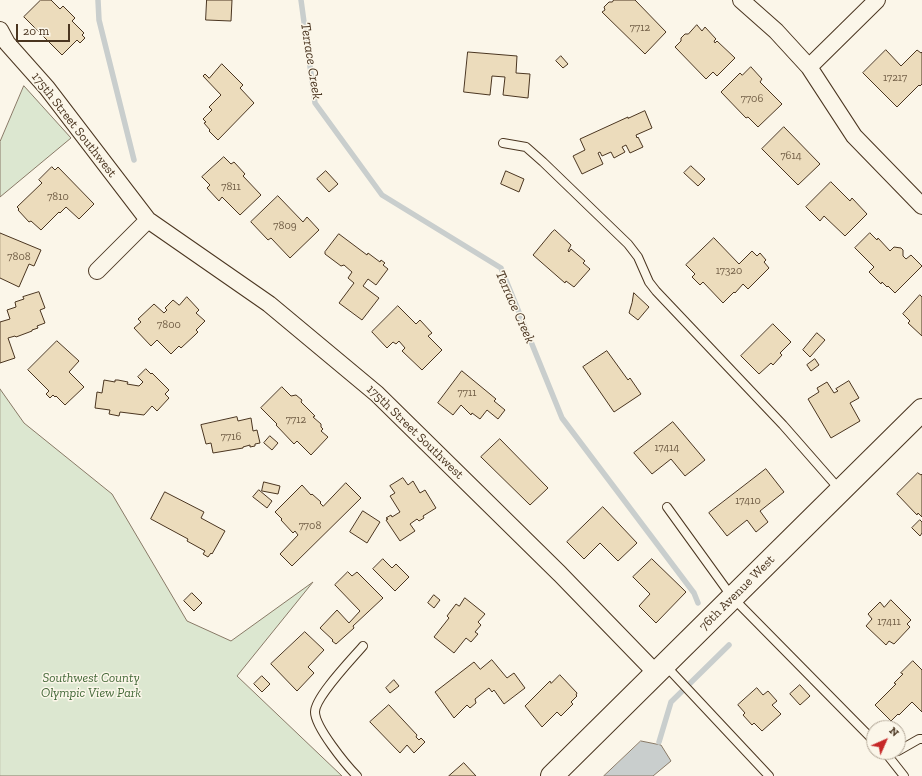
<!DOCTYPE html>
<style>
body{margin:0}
#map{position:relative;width:922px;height:776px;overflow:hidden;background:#fbf6e9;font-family:"Zilla Slab",serif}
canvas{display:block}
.north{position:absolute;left:866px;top:720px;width:40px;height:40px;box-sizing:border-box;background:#fbf6e9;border:1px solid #b4a999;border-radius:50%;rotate:45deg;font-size:11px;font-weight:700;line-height:16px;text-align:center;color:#4a3520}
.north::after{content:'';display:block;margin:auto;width:14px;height:18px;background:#c62828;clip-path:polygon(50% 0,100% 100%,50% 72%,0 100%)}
.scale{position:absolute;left:16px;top:24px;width:54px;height:18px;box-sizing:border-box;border:2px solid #4a3520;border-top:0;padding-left:5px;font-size:12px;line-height:14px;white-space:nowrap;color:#4a3520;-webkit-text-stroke:3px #fbf6e9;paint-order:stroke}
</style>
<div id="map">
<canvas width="922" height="776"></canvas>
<div class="north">N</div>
<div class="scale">20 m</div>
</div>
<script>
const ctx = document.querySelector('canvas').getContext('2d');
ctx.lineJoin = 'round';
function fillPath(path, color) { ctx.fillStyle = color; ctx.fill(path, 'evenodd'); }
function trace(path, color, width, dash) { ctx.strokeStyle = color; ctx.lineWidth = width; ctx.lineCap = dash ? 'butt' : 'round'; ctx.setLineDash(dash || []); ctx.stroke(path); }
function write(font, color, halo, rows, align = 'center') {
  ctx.font = font + ' "Zilla Slab",serif'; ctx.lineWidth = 3; ctx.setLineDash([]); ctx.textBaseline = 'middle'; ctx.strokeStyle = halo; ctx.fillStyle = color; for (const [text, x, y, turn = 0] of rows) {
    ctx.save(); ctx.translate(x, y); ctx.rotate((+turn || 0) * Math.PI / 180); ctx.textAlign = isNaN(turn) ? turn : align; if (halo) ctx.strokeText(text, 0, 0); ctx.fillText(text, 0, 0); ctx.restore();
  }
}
const green = new Path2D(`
 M 24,86 L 71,138 L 0,197 L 0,142 Z
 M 0,389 L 24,423 L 112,494 L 187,621 L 231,641 L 313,582 L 237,676 L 342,776 L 0,776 Z`);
const water = new Path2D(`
 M 641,741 L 661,745 L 671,761 L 653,776 L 604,776 Z`);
const stream = new Path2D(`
 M 98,0 L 99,20 L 134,160
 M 301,0 L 315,103 L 382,195 L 501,268 L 562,418 L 694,593 L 698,603
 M 659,742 L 671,702 L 729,645`);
const building = new Path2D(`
 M 41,0 L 51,0 L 60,9 L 63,6 L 75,18 L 72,21 L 84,33 L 82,35 L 85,38 L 80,43 L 77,40 L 62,55 L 24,17 Z
 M 207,0 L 232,0 L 231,21 L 206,20 Z
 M 614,0 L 635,0 L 666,32 L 645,54 L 602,12 L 605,10 L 604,7 L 609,2 L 612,2 Z
 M 697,25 L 702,31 L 705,27 L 716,39 L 714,41 L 715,43 L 717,41 L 735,58 L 717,76 L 713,72 L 706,79 L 675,47 L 681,41 L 681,38 L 685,34 L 688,34 Z
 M 886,50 L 901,66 L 917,50 L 921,53 L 922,52 L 922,84 L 920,86 L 919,85 L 897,107 L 863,73 Z
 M 468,52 L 517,56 L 516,73 L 530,74 L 528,98 L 503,95 L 505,77 L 492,76 L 490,95 L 464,92 Z
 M 561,56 L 568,64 L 563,68 L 556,61 Z
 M 222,64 L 243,85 L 240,88 L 254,103 L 218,140 L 209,131 L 210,130 L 204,123 L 206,122 L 203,119 L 212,110 L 209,107 L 221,95 L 203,76 L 205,74 L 209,78 Z
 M 751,67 L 762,79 L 760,82 L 782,104 L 758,127 L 748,117 L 746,118 L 721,92 L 740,73 L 742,75 Z
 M 645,111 L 652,128 L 636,135 L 637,138 L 638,137 L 643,147 L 630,153 L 626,145 L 622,147 L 625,152 L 614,158 L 611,152 L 602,156 L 600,152 L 598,153 L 603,164 L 582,174 L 573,156 L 585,150 L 580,139 L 628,117 L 628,118 Z
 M 784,127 L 820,164 L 798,185 L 762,149 Z
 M 224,157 L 231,164 L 234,162 L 245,174 L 243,176 L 261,195 L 240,215 L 222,197 L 219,201 L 207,188 L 210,185 L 202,177 Z
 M 691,166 L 705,179 L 698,186 L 684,173 Z
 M 52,167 L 55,170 L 58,167 L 94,204 L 79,219 L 66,207 L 60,213 L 59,212 L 41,230 L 31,221 L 29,222 L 18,210 L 19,209 L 17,207 L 42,183 L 39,180 Z
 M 326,171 L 338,184 L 329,192 L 317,179 Z
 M 506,171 L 524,179 L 519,192 L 501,184 Z
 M 831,182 L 850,201 L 852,198 L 867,214 L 845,236 L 824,216 L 820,221 L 806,207 Z
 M 278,196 L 303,222 L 307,217 L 319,230 L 290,258 L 271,238 L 268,240 L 251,222 Z
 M 555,230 L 571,245 L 568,251 L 569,252 L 571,249 L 585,261 L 583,263 L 590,269 L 574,287 L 566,281 L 565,283 L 533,255 L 552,232 Z
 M 0,233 L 41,250 L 34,266 L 29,264 L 19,287 L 0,278 Z
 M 870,233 L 877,240 L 878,238 L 890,251 L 894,247 L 901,248 L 903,250 L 903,256 L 906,259 L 911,255 L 922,266 L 895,293 L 888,286 L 887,287 L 882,282 L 881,284 L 869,272 L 874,267 L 855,248 Z
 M 339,234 L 367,255 L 368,253 L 380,262 L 381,260 L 385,263 L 383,265 L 388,269 L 376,285 L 368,279 L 363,286 L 379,298 L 362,320 L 339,303 L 354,283 L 348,278 L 352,272 L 344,265 L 341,266 L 325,254 L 325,252 Z
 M 714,238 L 739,264 L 752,251 L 757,256 L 760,253 L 766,260 L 764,262 L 769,268 L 748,289 L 743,284 L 735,293 L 734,292 L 723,303 L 703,282 L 700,285 L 692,277 L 695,274 L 686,265 Z
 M 39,292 L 45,308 L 40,310 L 45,323 L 37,326 L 38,328 L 32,330 L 32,331 L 16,337 L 15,336 L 8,338 L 15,358 L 0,363 L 0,322 L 10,319 L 7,310 L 16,307 L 15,302 L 24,299 L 23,297 Z
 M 634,293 L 649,307 L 638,320 L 629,313 L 632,303 Z
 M 920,295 L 922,297 L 922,336 L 908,323 L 910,321 L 903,314 Z
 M 187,297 L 199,310 L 196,313 L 205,321 L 196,330 L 198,332 L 195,335 L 181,348 L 179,346 L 171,354 L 157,340 L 151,346 L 134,328 L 141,322 L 138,319 L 154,304 L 164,313 L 167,310 L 165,308 L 173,300 L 179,305 Z
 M 398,306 L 416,324 L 420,320 L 432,333 L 428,336 L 442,350 L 422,370 L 402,351 L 405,348 L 399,341 L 396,344 L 393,342 L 387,348 L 372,332 Z
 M 773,324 L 791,342 L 780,353 L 782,355 L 773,365 L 771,363 L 759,374 L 741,356 Z
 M 817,333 L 825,340 L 810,357 L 803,350 Z
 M 57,341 L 79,361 L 69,372 L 84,387 L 65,405 L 56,396 L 55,397 L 53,395 L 50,398 L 46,394 L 49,391 L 28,370 Z
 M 607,351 L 628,380 L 630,378 L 641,394 L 614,412 L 583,367 Z
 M 815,359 L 819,365 L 811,371 L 807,365 Z
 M 146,369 L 151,374 L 152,373 L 169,390 L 165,394 L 169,398 L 157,411 L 152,406 L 144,415 L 120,412 L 119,416 L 109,414 L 110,410 L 95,408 L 97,392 L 102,393 L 104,380 L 115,382 L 115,380 L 118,380 L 128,382 L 127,384 L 139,386 L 143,382 L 138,377 Z
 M 462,371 L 496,399 L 494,401 L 505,410 L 498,419 L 487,410 L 480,419 L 472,413 L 471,415 L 461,405 L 453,415 L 438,403 Z
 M 849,381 L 859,398 L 850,403 L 860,421 L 831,438 L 808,399 L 819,392 L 817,388 L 827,382 L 834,393 L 838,391 L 836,389 Z
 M 282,387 L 291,396 L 296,395 L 302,400 L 301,402 L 315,416 L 313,417 L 321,424 L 321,427 L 323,429 L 321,431 L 328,437 L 311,455 L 297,441 L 294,444 L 276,425 L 277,424 L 261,408 Z
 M 237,417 L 238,421 L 251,418 L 253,431 L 257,430 L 260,443 L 255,444 L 255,446 L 250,447 L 250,445 L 243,447 L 243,448 L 213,453 L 211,443 L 206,444 L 201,425 Z
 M 673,422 L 705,460 L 685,476 L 671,459 L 652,474 L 634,453 Z
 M 270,436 L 278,443 L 272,450 L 264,443 Z
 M 500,439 L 548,488 L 530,505 L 481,457 Z
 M 766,469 L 784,492 L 760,511 L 768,522 L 756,532 L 747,520 L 727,536 L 709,513 Z
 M 918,473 L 921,475 L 922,474 L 922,517 L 918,513 L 917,515 L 897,494 Z
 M 403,478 L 408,485 L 413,481 L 420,493 L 425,490 L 436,508 L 423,516 L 424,518 L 419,521 L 417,519 L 410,524 L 415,531 L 400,541 L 386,520 L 388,519 L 386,518 L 391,515 L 392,517 L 400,512 L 390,496 L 395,493 L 390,486 Z
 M 264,482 L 280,486 L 278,494 L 262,491 Z
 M 346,483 L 361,498 L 292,566 L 280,554 L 298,535 L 295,531 L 293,533 L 281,520 L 282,519 L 275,512 L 302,485 L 311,495 L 312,494 L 321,502 L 320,503 L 323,506 Z
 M 259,490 L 272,501 L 267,508 L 253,497 Z
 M 165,492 L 204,512 L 201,518 L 225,531 L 212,554 L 211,553 L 208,557 L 203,554 L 205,551 L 187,541 L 188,539 L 151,519 Z
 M 603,507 L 637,543 L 618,561 L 600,543 L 584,559 L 567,542 Z
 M 363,511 L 380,522 L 367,543 L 350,532 Z
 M 920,520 L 922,522 L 922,533 L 920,536 L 912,528 Z
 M 383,559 L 392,568 L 396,564 L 409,577 L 395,591 L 373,569 Z
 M 652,559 L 686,592 L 656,623 L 639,606 L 650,594 L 633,577 Z
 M 348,572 L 352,576 L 357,572 L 383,598 L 353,626 L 354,628 L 336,644 L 332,641 L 333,640 L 320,628 L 337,610 L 349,623 L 360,611 L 335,585 Z
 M 192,593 L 202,603 L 194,611 L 184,601 Z
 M 434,595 L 440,600 L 434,608 L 428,603 Z
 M 465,598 L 485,614 L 478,622 L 481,625 L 475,632 L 478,634 L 471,642 L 466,638 L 454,653 L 434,637 L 449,618 L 447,616 L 456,604 L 459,606 Z
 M 891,600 L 911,620 L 907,624 L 910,627 L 894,644 L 889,641 L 886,645 L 866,626 L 872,619 L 868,614 L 880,602 L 884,607 Z
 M 305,632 L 324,650 L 308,667 L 314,673 L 297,691 L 271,664 Z
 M 492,660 L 507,678 L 514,673 L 525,688 L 504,704 L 494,690 L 492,692 L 489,688 L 475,699 L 476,703 L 470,708 L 467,705 L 454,718 L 435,692 L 474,662 L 480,669 Z
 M 913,661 L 922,670 L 922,712 L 912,702 L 899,715 L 898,714 L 891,721 L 875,705 L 896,684 L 894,683 L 903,674 L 901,673 Z
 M 560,675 L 577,693 L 576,695 L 577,696 L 571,702 L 573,704 L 561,716 L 557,712 L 542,727 L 525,706 L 550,681 L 551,683 Z
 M 262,676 L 270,684 L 262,692 L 254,684 Z
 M 394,680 L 399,686 L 390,693 L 386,688 Z
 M 800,685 L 810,696 L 800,705 L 790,694 Z
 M 757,688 L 763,695 L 768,691 L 777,701 L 772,705 L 781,714 L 762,731 L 754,723 L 752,725 L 743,715 L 745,713 L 738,705 Z
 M 389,705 L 417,735 L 416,737 L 419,740 L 421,738 L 425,742 L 414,753 L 407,745 L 400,753 L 370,722 Z
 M 464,763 L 476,776 L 449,776 Z`);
const lane = new Path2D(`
 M 503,143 L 526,147 L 543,162 L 628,244 L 638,257 L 649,282 L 656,291 L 783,425 L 840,490
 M 667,507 L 732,597 L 874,741
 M 665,665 L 769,776
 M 898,751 L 919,739 L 922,739
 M 885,752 L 904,776
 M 357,776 C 346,765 315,727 315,712 C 315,697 352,659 363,646`);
const street = new Path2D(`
 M 741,0 L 776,31 L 809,67 L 854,136 L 922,206
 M 0,30 L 7,43 L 47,88 L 148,220 L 269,304 L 377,394 L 560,574 L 656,673
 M 809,67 L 877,0
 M 97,271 L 148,220`);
const secondary = new Path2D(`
 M 552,776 L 922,410`);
const numberNames = [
 ["7712",640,28],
 ["17217",895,78],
 ["7706",752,99],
 ["7614",791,156],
 ["7811",231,187],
 ["7810",58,197],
 ["7809",285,226],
 ["7808",19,257],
 ["17320",729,271],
 ["7800",169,325],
 ["7711",467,393],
 ["7712",296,420],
 ["7716",231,437],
 ["17414",667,448],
 ["17410",748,501],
 ["7708",310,526],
 ["17411",889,622]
];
const streetNames = [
 ["175th Street Southwest",74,125,52],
 ["175th Street Southwest",415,432,44],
 ["76th Avenue West",737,593,-45]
];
const parkNames = [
 ["Southwest County",91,678],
 ["Olympic View Park",91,693]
];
const waterNames = [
 ["Terrace Creek",311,61,81],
 ["Terrace Creek",515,307,66]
];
fillPath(green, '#dce7d0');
trace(green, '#887966', 1);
fillPath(water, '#c9cecd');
trace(water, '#887966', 1);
trace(stream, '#c9cecd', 5.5);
fillPath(building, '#ecdcbc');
trace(building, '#4a3520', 1);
trace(lane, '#4a3520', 10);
trace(street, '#4a3520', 18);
trace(secondary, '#4a3520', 24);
trace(lane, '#fbf6e9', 8);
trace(street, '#fbf6e9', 16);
trace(secondary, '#fbf6e9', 22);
write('11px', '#725f47', null, numberNames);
write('13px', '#4a3520', '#fbf6e9', streetNames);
write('italic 13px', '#436837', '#fbf6e9', parkNames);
write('italic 14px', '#4a3520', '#fbf6e9', waterNames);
</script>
